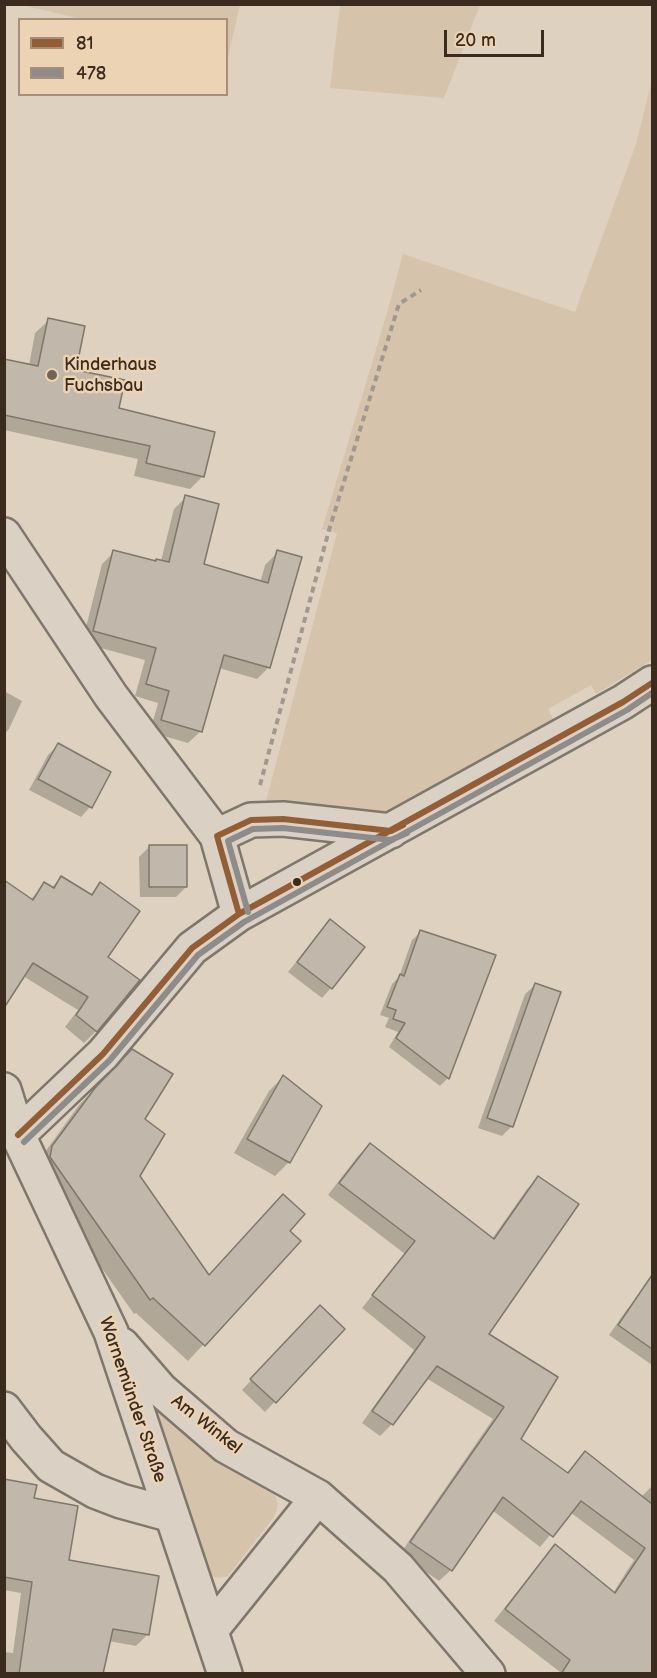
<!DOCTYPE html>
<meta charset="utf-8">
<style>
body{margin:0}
#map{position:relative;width:657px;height:1678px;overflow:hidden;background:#ded1c0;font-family:"Balsamiq Sans",sans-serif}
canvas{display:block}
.frame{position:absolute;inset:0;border:6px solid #3b2a1e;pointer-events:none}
.legend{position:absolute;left:18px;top:18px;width:210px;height:78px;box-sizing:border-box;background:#ebd3b3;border:2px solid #a58f77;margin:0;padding:8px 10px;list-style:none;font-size:18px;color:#3b2a1e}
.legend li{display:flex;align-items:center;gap:12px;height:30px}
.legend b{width:30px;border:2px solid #a58f77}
.scale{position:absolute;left:444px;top:30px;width:100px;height:27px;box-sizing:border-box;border:3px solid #3b2a1e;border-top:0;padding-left:8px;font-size:18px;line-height:21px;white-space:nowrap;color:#3b2a1e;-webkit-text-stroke:4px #ebd3b3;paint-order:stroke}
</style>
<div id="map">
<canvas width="657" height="1678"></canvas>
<div class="frame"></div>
<ul class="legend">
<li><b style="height:8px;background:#935e36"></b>81</li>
<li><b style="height:8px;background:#8d8c8a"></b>478</li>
</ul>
<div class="scale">20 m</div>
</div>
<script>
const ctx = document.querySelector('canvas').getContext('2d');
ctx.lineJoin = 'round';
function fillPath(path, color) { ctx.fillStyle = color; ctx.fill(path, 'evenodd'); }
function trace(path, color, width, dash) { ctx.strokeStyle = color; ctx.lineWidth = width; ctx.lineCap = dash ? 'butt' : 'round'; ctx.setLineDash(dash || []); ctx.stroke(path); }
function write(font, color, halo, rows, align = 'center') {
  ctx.font = font + ' "Balsamiq Sans",sans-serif'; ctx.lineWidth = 5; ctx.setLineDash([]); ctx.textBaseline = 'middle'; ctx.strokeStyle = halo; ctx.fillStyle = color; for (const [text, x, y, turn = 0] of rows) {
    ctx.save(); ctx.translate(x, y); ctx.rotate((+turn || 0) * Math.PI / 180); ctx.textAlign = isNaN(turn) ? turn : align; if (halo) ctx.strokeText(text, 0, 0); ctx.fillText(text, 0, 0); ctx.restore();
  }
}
const green = new Path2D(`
 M 22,5 L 240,5 L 228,57 L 226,20 L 81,19 Z
 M 340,5 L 340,4 L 480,5 L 444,98 L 330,88 Z
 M 652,80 L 652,660 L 596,694 L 591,685 L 548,709 L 554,720 L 392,819 L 265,805 L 337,533 L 322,529 L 387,313 L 403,254 L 575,312 L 636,144 Z
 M 164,1409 L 272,1491 C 279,1502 279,1505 274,1517 L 228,1576 C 216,1579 212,1578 203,1569 L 165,1452 L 159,1415 Z`);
const shadow = new Path2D(`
 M 49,320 L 74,371 L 117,409 L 203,476 L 190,489 L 134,476 L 138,459 L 4,430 L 4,361 L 29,366 L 35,333 Z
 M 186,497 L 202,565 L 260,583 L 265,565 L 278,552 L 269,667 L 257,679 L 219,668 L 201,731 L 188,743 L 150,732 L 158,703 L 135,696 L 145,660 L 82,643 L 102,564 L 114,552 L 154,563 L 161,561 L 174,509 Z
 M 4,691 L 22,701 L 9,729 L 4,734 Z
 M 58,745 L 109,772 L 90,807 L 81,817 L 29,790 L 48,755 Z
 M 149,847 L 186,887 L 176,897 L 140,897 L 139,857 Z
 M 61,878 L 90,895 L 101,884 L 106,957 L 96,1031 L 84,1043 L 65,1027 L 78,1010 L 23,976 L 30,900 L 45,884 L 51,888 Z
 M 330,921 L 331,988 L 322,998 L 288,972 Z
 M 421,932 L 494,955 L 448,1078 L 440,1086 L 389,1047 L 398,1032 L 385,1027 L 389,1018 L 380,1015 L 392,984 L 399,977 L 412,940 Z
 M 535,985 L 512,1126 L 502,1136 L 478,1128 L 525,994 Z
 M 116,1067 L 143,1120 L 138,1176 L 208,1276 L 288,1231 L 299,1241 L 188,1361 L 136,1313 L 134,1314 L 35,1173 L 37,1163 L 79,1105 Z
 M 283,1077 L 320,1106 L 289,1162 L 275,1176 L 234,1153 L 269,1091 Z
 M 370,1145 L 492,1239 L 527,1189 L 538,1178 L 486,1335 L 519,1440 L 567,1473 L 585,1453 L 641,1497 L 652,1486 L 652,1674 L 559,1674 L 560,1672 L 494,1621 L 544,1558 L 555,1546 L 613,1593 L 634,1560 L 570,1512 L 540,1547 L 492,1510 L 451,1570 L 439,1581 L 400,1554 L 493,1419 L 426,1378 L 392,1424 L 380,1436 L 362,1423 L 414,1350 L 362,1308 L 405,1254 L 328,1195 L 358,1156 Z
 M 638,1299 L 652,1309 L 652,1365 L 609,1335 L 628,1308 Z
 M 310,1317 L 343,1329 L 265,1412 L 242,1390 Z
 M 4,1530 L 67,1562 L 147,1635 L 136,1646 L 109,1641 L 102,1674 L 4,1674 L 4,1652 L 13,1653 L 21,1593 L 4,1590 Z`);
const building = new Path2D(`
 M 48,318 L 85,326 L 76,370 L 125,380 L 119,408 L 215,432 L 204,477 L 146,463 L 150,446 L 4,415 L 4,359 L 38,366 Z
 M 185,495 L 219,504 L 204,564 L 268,583 L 277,550 L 302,557 L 270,668 L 224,655 L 202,732 L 161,720 L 169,691 L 146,684 L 156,648 L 93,631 L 113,550 L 156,561 L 156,559 L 169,562 Z
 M 58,743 L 111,772 L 92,808 L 38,779 Z
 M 149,845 L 187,845 L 187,887 L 149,887 Z
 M 61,876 L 92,895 L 100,882 L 140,911 L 108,957 L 140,980 L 97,1032 L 76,1015 L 88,997 L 33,963 L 4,1008 L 4,880 L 33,900 L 44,882 L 54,888 Z
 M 330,919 L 365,947 L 332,989 L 297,962 Z
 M 420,930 L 496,955 L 449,1079 L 396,1038 L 405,1023 L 393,1019 L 396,1010 L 387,1007 L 400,974 L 404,976 Z
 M 535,983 L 561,992 L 513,1127 L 487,1118 Z
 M 132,1049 L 173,1074 L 145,1119 L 165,1134 L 140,1176 L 209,1275 L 283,1194 L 305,1214 L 290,1231 L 301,1241 L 205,1346 L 153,1298 L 150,1300 L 50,1157 L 52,1146 L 95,1088 Z
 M 283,1075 L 322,1106 L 290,1163 L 247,1139 Z
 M 370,1143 L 494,1239 L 538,1176 L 579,1204 L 489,1334 L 558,1377 L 521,1439 L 568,1473 L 585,1451 L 652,1504 L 652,1674 L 561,1674 L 570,1660 L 505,1609 L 555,1544 L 615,1593 L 645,1548 L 581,1501 L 553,1537 L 503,1497 L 452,1571 L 410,1542 L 504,1407 L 437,1366 L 393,1425 L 372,1411 L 425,1337 L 372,1295 L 415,1241 L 339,1183 Z
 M 652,1275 L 652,1349 L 618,1325 Z
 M 320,1305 L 345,1329 L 276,1403 L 250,1379 Z
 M 4,1479 L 37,1485 L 34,1498 L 78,1506 L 69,1560 L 159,1576 L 149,1635 L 113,1629 L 103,1674 L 19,1674 L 32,1582 L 4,1577 Z`);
const path = new Path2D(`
 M 260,785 L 329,530 L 399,304 L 421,290`);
const minor = new Path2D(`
 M 4,535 L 111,696 L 217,836 L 239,914
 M 217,836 L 251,820 L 283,819 L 391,831
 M 4,1090 L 18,1135 L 111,1332 L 225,1674
 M 18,1135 L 103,1054 L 192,948 L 239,914 L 623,702 L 652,683
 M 122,1345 L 161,1390 L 226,1446 L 318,1497 L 398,1568 L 488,1674
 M 4,1409 L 26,1438 L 51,1466 L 95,1491 L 121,1501 L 172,1515
 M 211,1630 L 318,1497`);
const bus1 = new Path2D(`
 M 239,914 L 217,836 L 251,820 L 283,819 L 391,831 L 403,825
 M 18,1135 L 103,1054 L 192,948 L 239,914 L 623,702 L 652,683`);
const bus2 = new Path2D(`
 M 248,912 L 228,841 L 253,829 L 283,828 L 391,840 L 407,833
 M 24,1142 L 110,1060 L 198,955 L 244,922 L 627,710 L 652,693`);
const markers = [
 [52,375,6,"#746457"],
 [297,882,5,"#3b2a1e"]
];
const poiNames = [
 ["Kinderhaus",64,365],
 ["Fuchsbau",64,386]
];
const streetNames = [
 ["Warnemünder Straße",132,1400,71],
 ["Am Winkel",206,1425,38]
];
fillPath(green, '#d6c3ac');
fillPath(shadow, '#0003');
fillPath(building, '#c1b7ab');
trace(building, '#7f766c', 1.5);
trace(minor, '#7f766c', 38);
trace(path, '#a1988f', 4, [6, 4.5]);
trace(minor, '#dad0c4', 33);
trace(bus1, '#935e36', 6);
trace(bus2, '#8d8c8a', 6);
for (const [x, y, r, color] of markers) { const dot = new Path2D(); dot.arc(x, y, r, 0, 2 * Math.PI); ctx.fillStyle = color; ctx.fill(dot); trace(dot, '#ebd3b3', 2); }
write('18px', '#3b2a1e', '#ebd3b3', poiNames, 'left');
write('18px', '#3b2a1e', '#ebd3b3', streetNames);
</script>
